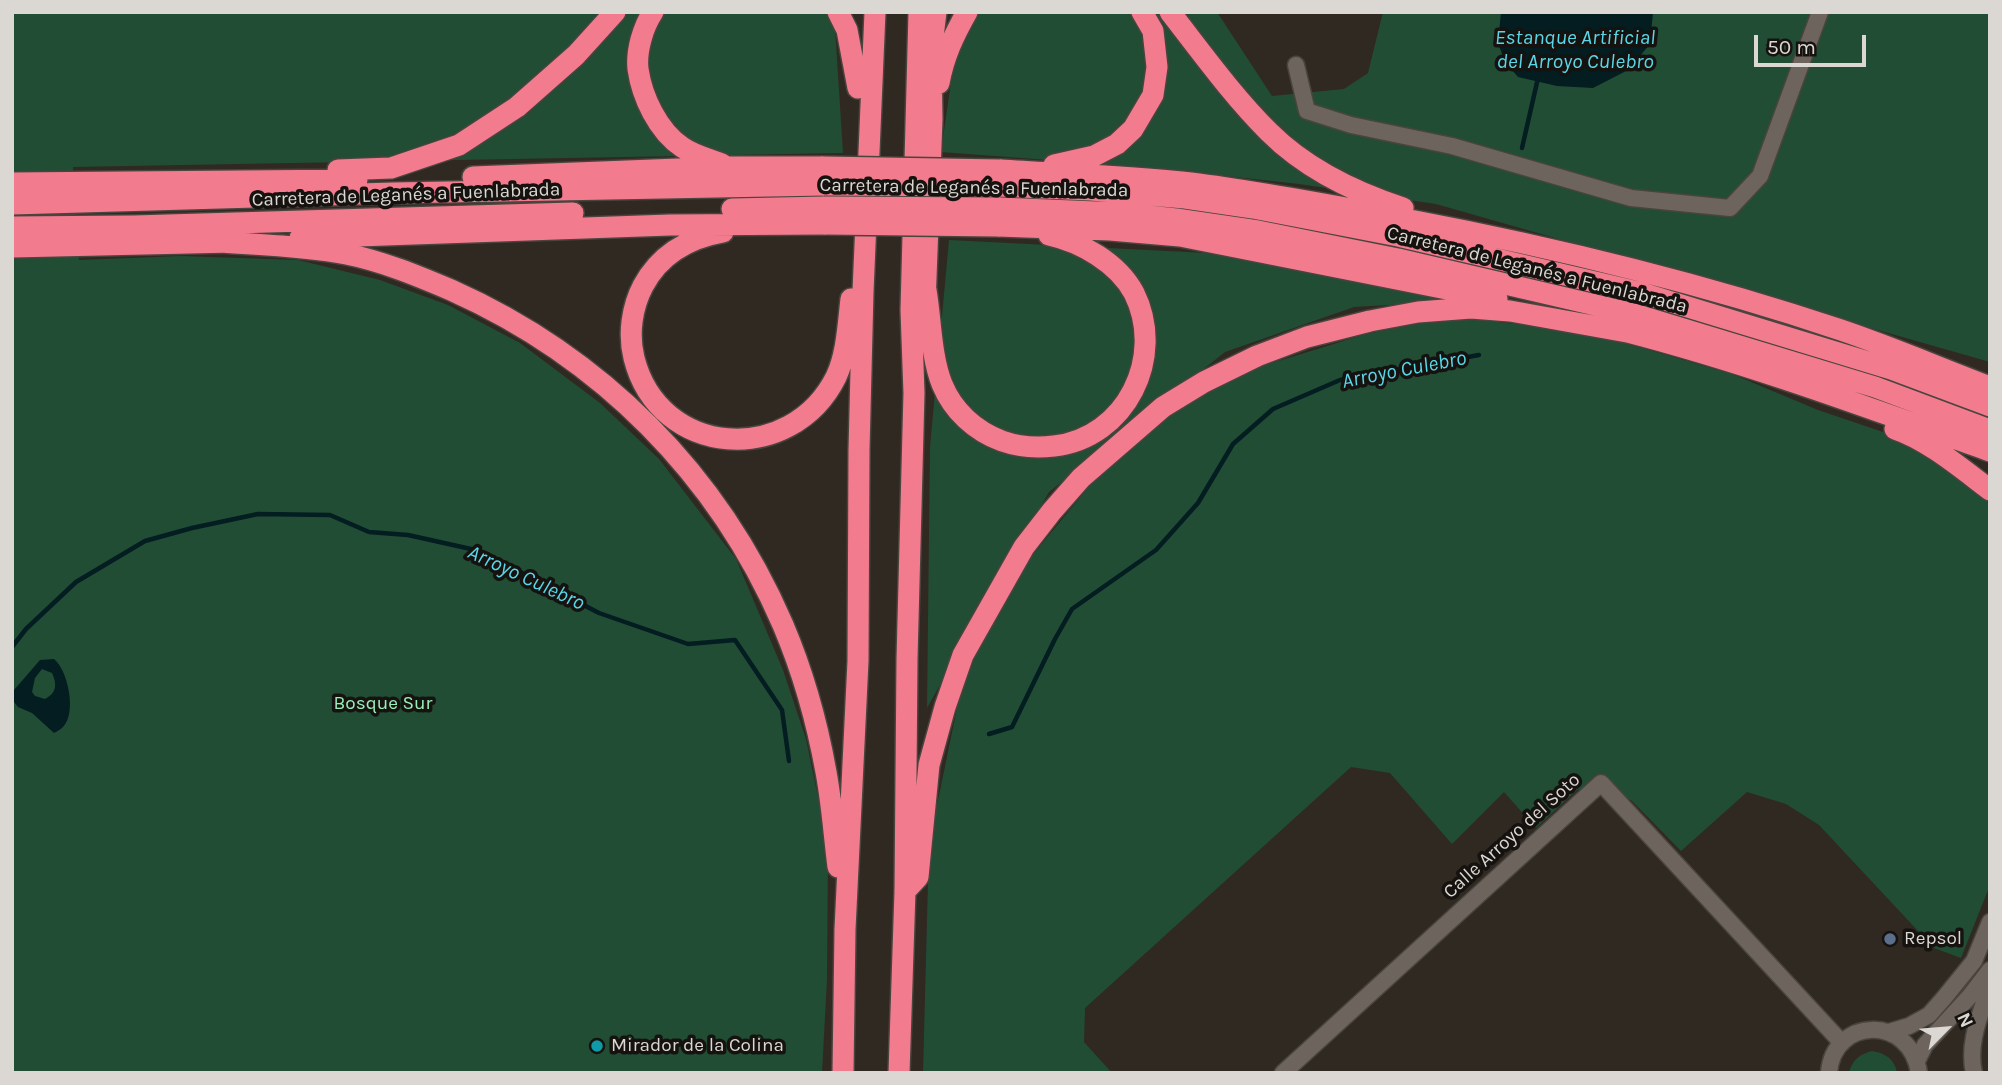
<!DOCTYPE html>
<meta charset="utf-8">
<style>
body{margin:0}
#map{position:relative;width:2002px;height:1085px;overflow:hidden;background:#2f2922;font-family:Karla,sans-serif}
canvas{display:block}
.frame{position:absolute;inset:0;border:14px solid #dbd7d2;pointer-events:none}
.north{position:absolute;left:1911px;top:994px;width:70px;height:70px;-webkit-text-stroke:5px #15120f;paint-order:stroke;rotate:65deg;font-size:19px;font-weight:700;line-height:28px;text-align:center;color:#dbd7d2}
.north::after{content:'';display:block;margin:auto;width:24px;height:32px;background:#dbd7d2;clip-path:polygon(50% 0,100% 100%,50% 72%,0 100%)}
.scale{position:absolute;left:1754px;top:35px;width:112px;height:32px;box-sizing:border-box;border:4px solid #dbd7d2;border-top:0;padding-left:9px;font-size:21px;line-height:24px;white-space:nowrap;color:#dbd7d2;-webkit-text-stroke:5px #15120f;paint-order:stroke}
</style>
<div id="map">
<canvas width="2002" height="1085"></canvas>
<div class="frame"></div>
<div class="north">N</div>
<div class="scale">50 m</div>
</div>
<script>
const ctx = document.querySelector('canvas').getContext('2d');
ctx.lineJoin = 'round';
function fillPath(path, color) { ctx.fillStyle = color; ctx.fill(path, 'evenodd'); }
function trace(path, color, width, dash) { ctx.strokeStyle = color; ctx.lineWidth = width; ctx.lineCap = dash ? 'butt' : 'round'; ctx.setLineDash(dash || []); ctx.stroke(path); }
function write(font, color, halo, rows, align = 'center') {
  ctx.font = font + ' Karla,sans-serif'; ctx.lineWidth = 7; ctx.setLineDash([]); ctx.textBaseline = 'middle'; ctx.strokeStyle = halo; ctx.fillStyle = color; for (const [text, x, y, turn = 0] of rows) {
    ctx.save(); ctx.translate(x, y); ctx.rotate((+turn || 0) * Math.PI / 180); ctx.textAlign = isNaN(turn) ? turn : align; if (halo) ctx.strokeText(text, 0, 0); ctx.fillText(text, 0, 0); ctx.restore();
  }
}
const green = new Path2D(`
 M 12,12 L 834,12 L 843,153 L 73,167 L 79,260 L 181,256 L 298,260 L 380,280 L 448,305 L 520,343 L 600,403 L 659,459 L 736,559 L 783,670 L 806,739 L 828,846 L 827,979 L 822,1073 L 12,1073 Z
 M 961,12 L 1217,12 L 1272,96 L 1344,89 L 1368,73 L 1383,12 L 1990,12 L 1990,362 L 1436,204 L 1299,184 L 1155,168 L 941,152 Z
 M 949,240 L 1207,253 L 1458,301 L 1354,307 L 1225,352 L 1049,492 L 927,708 L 930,447 Z
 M 1452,317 L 1533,326 L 1618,341 L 1732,374 L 1818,410 L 1892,435 L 1936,461 L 1990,502 L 1990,885 L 1961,958 L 1934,948 L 1819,825 L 1786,804 L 1747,792 L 1681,851 L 1632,801 L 1601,783 L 1577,790 L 1536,828 L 1504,792 L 1452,844 L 1390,773 L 1351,767 L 1085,1008 L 1084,1042 L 1112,1073 L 923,1073 L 929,844 L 963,679 L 1021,569 L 1093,482 L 1175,410 L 1259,367 L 1366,334 Z
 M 1872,1051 C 1885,1053 1895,1059 1897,1073 L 1849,1073 C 1852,1060 1860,1054 1872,1051 Z`);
const water = new Path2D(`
 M 1501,12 L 1653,12 L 1650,44 L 1628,70 L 1593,88 L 1557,86 L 1518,77 L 1505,62 L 1498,43 Z
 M 54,659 C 68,670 77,713 63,727 C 61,729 56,732 54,733 L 32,713 L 18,707 L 14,702 L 14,690 L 40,660 ZM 42,669 L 52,673 C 57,684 57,693 45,699 L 35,696 L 32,692 L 35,678 Z`);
const stream = new Path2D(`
 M 1522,148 L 1538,78
 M 12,647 L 26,629 L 76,582 L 145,541 L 192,528 L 258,514 L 330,515 L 369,532 L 408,535 L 480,551 L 599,613 L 688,644 L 735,640 L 782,710 L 789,761
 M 989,734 L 1012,727 L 1055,639 L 1072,609 L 1156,550 L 1198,503 L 1233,444 L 1273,409 L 1340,380 L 1479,355`);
const minor = new Path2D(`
 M 1296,65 L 1307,111 L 1351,125 L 1452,146 L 1631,198 L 1730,208 L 1760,176 L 1820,12
 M 1889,1032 L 1909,1026 L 1929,1015 L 1944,998 L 1974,961 L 1990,922
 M 1917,1061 L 1925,1045 L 1970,996 L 1990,970
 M 1283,1073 L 1601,783 L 1842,1043
 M 1829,1073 C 1833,1017 1910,1014 1919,1073
 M 1974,1073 C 1967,1042 1981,1014 1990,984`);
const highway = new Path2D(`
 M 653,12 C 643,27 636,51 638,69 C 642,97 658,131 682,147 C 693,155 709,159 722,164
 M 838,12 L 847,30 L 858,88
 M 1170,12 C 1202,53 1232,95 1269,132 C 1305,168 1354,192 1403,208
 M 939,83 C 944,56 954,35 967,12
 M 1054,165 L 1094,156 L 1117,144 L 1133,129 L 1153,95 L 1157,67 L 1153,31 L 1142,12
 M 338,170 L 391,168 L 459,145 L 517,107 L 576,55 L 615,12
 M 1000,170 C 1064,174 1128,176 1191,183 C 1263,192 1334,206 1405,219 C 1553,247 1698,282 1841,330 C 1891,347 1940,368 1990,387
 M 473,177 L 730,167 L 823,167
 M 12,183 L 357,180
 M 998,186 L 1091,190 L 1185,198 L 1253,208 L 1398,236 L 1642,293 L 1891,369 L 1990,406
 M 12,204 L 394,193 L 824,185
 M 999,208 L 1120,213 L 1176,219 L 1258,231 L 1398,259 L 1634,314 L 1875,387 L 1990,430
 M 732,209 L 825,207
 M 998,226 L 1110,230 L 1180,236 L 1497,299
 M 12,227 L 134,226 L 573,213
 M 723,232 C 689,238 660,254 643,286 C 632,307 628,334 634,358 C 659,458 791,467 836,377 C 847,354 848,324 851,299
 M 300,238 L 670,225 L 826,224
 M 219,242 C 261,245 304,246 346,254 C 382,261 418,276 451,290 C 601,357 718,474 783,625 C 803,672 817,722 826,772 C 832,804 834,836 838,867
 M 12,247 L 233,242
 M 926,290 C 931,319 931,357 942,384 C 953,411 975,431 1002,441 C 1019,447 1037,448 1054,446 C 1126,438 1166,357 1134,293 C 1118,263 1081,242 1049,235
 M 925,304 L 932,119 L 931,54 L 936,12
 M 1624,331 C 1748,363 1869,408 1990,451
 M 1895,429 C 1928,440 1962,469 1990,490
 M 905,891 L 918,877 L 929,765 L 945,707 L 963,655 L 1024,547 L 1052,511 L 1081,478 L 1163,407 L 1204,382 L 1257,356 L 1307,337 L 1370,321 L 1418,312 L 1471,308 L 1510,311 L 1638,334
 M 843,1073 L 845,929 L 858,661 L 859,450 L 863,292 L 875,12
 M 899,1073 L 905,891 L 907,659 L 914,393 L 911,310 L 919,12`);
const highwayBridge = new Path2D(`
 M 823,167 L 1000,170
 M 824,185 L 998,186
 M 825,207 L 999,208
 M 826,224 L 998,226`);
const markers = [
 [1890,939,7,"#5c6f8a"],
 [597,1046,7,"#0f9aa8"]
];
const streetNames = [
 ["Carretera de Leganés a Fuenlabrada",974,188,1],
 ["Carretera de Leganés a Fuenlabrada",406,195,-2],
 ["Carretera de Leganés a Fuenlabrada",1537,270,14],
 ["Calle Arroyo del Soto",1512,836,-42]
];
const parkNames = [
 ["Bosque Sur",383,704]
];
const poiNames = [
 ["Repsol",1904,939],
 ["Mirador de la Colina",611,1046]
];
const waterNames = [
 ["Estanque Artificial",1575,38],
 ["del Arroyo Culebro",1575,62],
 ["Arroyo Culebro",1404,370,-11],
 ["Arroyo Culebro",526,578,25]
];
fillPath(green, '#224d35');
fillPath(water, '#031d21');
trace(stream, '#031d21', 4.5);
trace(minor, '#4a443f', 19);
trace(highway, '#4a443f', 24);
trace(minor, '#6d655d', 16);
trace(highway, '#f27b8d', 21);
trace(highwayBridge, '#4a443f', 24, []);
trace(highwayBridge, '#f27b8d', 21);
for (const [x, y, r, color] of markers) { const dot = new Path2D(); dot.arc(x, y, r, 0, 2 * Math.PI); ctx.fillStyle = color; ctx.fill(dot); trace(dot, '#15120f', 2.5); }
write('19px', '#dbd7d2', '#15120f', streetNames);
write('19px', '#98efba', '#15120f', parkNames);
write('19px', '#dbd7d2', '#15120f', poiNames, 'left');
write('italic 21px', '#59d7e7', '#15120f', waterNames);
</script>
